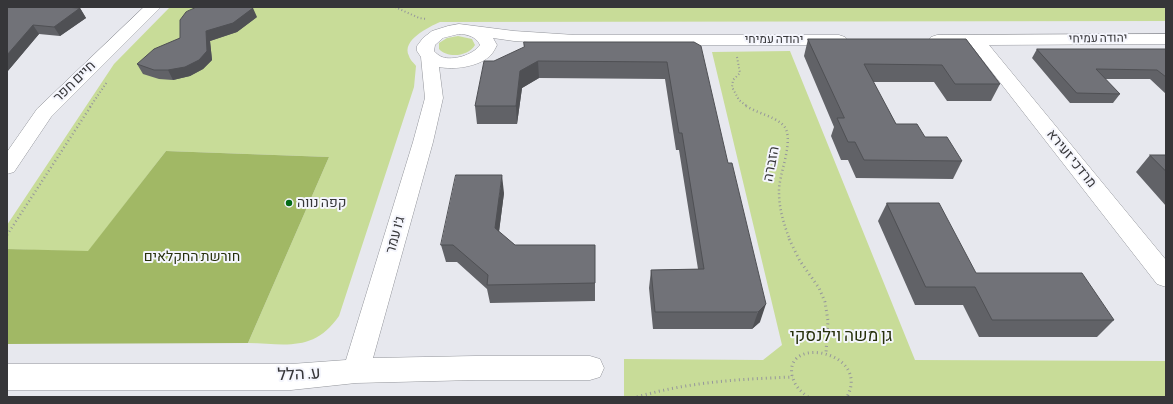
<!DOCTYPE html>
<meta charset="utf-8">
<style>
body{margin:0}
#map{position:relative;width:1173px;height:404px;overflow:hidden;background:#e7e8ee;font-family:"Sofia Sans Condensed",sans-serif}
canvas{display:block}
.frame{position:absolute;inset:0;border:8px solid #363639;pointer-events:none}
</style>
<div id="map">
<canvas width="1173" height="404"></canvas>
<div class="frame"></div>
</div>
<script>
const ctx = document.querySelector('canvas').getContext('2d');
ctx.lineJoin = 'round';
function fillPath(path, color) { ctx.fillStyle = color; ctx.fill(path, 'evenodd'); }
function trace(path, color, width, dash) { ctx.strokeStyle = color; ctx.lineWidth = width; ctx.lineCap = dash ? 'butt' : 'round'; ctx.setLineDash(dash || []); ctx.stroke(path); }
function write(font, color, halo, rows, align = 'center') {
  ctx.font = font + ' "Sofia Sans Condensed",Heebo,sans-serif'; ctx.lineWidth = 4; ctx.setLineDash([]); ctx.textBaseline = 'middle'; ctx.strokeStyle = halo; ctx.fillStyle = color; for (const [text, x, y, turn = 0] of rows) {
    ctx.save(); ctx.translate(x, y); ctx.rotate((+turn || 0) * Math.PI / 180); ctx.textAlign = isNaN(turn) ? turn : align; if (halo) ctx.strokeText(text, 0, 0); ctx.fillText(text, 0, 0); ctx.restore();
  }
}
const green = new Path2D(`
 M 170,7 L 1166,7 L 1166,21 L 440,22 C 429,27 401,40 409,56 C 410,60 414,63 416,66 L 414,87 L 339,316 C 314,352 287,344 248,343 L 329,157 L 166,151 L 88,252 L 7,249 L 7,225 L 114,64 Z
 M 458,36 L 472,39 L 475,45 C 469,56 448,59 439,49 L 439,43 L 447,38 Z
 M 790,51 L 915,360 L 1166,361 L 1166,397 L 624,397 L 624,359 L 763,360 L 782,345 L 712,52 Z`);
const forest = new Path2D(`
 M 166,151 L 329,157 L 248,343 L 7,344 L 7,249 L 88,251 Z`);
const pathFar2 = new Path2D(`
 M 395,7 L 419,18 L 426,19
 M 737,57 L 740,73 L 733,80 L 732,87 L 739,100 L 748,107
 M 90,107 L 107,82`);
const pathFar1 = new Path2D(`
 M 746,106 C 757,113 773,116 782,124 C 797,136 778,175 779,192 C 779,209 784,225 790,240
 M 7,235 L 91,106`);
const path = new Path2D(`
 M 789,239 L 800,261 L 819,288 L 825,302 L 828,321 L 826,353
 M 637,397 C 688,382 740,379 793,377
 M 808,397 C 800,391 794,385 792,375 C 785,335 871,352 847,397`);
const minor = new Path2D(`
 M 144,7 L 161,7 L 51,117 L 14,172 L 7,174 L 7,152 L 37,109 Z
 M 459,24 L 514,31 L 575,35 L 839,35 L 845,37 L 847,40 L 845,43 L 839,45 L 575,45 L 514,41 L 493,38 L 497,45 C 495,49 493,53 490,56 C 478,67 454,70 439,67 L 443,98 L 433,142 L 373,358 L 475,356 L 590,356 L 600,359 L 604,368 L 600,377 L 590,380 L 475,380 L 356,383 L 291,390 L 7,390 L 7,364 L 291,364 L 346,360 L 413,142 L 425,98 L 421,57 L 417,51 L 417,46 L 423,38 L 432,31 L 448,26 ZM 459,34 C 467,34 477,37 480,45 C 473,55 453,61 442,57 C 439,56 436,53 434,51 L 435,45 L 443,38 Z
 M 1166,34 L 1166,44 L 989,45 L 1166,260 L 1166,287 L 1157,284 L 971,45 L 937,45 L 931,43 L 929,40 L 931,37 L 937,35 Z`);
const wall = new Path2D(`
 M 7,7 L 80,8 L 86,18 L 60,36 L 39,34 L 7,72 Z
 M 257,17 L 237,32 L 210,41 L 212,60 L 203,69 L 190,76 L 173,80 L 159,79 L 143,74 L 137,64 L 180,38 Z
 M 808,39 L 966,39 L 1000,84 L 991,101 L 947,101 L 934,82 L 873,82 L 896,124 L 925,137 L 962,161 L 953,179 L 856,178 L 848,160 L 841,160 L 831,136 L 834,127 L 804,56 Z
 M 694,42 L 760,322 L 752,329 L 653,329 L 649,288 L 651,270 L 698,269 L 679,150 L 676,150 L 665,79 L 539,78 L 522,88 L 517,124 L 477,124 L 475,106 L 494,61 Z
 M 1037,49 L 1166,49 L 1166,94 L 1150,79 L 1105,79 L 1120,94 L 1113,103 L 1070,103 L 1032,58 Z
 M 1150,155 L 1166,155 L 1166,206 L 1136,172 Z
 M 504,193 L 499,232 L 515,245 L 595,283 L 595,301 L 490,303 L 487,289 L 457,262 L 446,262 L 441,245 Z
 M 887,203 L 976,273 L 1114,320 L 1097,337 L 979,337 L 963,305 L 915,305 L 878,221 Z`);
const shadedWall = new Path2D(`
 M 80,8 L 86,18 L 60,36 L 54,27 Z
 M 253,8 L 257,17 L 237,32 L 210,41 L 212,60 L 203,69 L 190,76 L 173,80 L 168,70 L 206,31 Z
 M 33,25 L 39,34 L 7,72 L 7,55 Z
 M 538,61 L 539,78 L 522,88 L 517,124 L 516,106 L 520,71 Z
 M 502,175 L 504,193 L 497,246 L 495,228 Z
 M 766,304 L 760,322 L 752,329 L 758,312 Z`);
const building = new Path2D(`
 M 7,7 L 63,7 L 80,8 L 54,27 L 33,25 L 7,55 Z
 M 197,7 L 251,7 L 253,8 L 233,23 L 206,31 L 207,51 L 199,60 L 185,67 L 168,70 L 154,70 L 137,64 L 154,49 L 180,38 L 180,20 L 186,12 Z
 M 808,39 L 966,39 L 1000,84 L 955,84 L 942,65 L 864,64 L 896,124 L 917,124 L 925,137 L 947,137 L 962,161 L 864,160 L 855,142 L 848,142 L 837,118 L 844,118 Z
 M 524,42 L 694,42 L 701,46 L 728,163 L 732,163 L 766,304 L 758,312 L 655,312 L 651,270 L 704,269 L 682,133 L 679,133 L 667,62 L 538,61 L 520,71 L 516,106 L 475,106 L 484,61 L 494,61 L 524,47 Z
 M 1037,49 L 1166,49 L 1166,77 L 1157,70 L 1096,69 L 1120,94 L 1077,93 Z
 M 1150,155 L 1166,155 L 1166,171 Z
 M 456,175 L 502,175 L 495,228 L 515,245 L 595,245 L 595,283 L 487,285 L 488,275 L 453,245 L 441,245 Z
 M 887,203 L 939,203 L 976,273 L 1082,273 L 1114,320 L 992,320 L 975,287 L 926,287 Z`);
const markers = [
 [289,203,4,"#036a17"]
];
const farStreetnames = [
 ["יהודה עמיחי",1098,39,-1],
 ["יהודה עמיחי",774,40]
];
const streetNames = [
 ["חיים חפר",75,82,-44],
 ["מרדכי זעירא",1071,159,51],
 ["הזברה",772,164,-79],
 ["ג'ו עמר",396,235,-74]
];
const poiNames = [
 ["קפה נווה",297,203]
];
const parkNames = [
 ["חורשת החקלאים",192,257]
];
const nearParknames = [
 ["גן משה וילנסקי",841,337]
];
const nearStreetnames = [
 ["ע. הלל",299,375,-3]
];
fillPath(green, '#c8dc98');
fillPath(forest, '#a1b865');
trace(minor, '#92949a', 1);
trace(pathFar2, '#95969b', 2, [1, 2.5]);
trace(pathFar1, '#95969b', 2.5, [1, 3]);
trace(path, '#95969b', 3, [1, 3.5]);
fillPath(minor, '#fff');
fillPath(wall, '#616267');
fillPath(shadedWall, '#4f5054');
fillPath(building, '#717278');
trace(building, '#4f5054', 1);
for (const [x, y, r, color] of markers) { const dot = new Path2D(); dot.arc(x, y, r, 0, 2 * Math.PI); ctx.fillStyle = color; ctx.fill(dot); trace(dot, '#f4f5fc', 1.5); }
write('12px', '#363639', '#f4f5fc', farStreetnames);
write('14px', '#363639', '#f4f5fc', streetNames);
write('14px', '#363639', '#f4f5fc', poiNames, 'left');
write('14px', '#27300c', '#f4f5fc', parkNames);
write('17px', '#27300c', '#f4f5fc', nearParknames);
write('17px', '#363639', '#f4f5fc', nearStreetnames);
</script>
